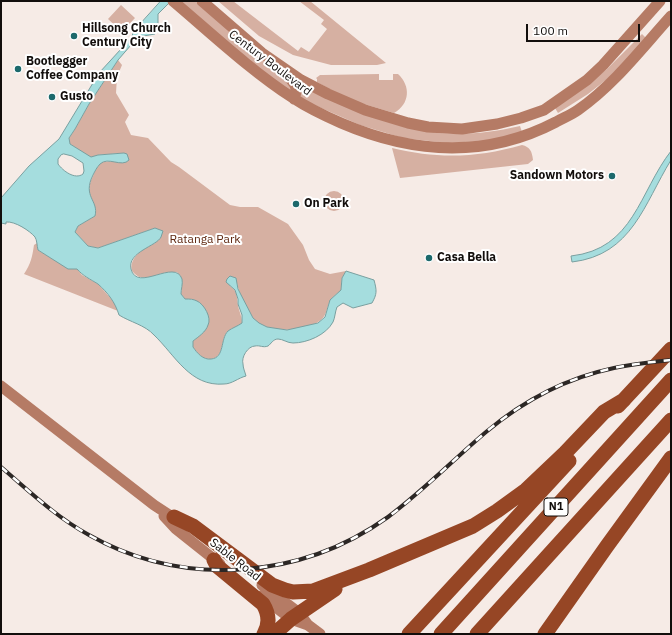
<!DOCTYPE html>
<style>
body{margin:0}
#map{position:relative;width:672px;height:635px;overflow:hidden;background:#f6ebe6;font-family:"IBM Plex Sans",sans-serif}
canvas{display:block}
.frame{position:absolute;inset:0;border:2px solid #120e0c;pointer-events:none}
.scale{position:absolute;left:526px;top:24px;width:114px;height:18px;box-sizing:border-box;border:2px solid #120e0c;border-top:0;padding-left:5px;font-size:12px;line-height:14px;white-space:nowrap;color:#120e0c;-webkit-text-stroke:3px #fff;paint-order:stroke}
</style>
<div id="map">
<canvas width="672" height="635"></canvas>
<div class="frame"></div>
<div class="scale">100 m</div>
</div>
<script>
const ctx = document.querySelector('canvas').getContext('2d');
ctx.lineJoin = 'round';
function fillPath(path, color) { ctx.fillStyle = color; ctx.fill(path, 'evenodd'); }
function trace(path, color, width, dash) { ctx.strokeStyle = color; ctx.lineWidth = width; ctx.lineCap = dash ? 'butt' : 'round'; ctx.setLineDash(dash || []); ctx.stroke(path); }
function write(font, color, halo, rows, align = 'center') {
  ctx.font = font + ' "IBM Plex Sans",sans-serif'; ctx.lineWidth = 4; ctx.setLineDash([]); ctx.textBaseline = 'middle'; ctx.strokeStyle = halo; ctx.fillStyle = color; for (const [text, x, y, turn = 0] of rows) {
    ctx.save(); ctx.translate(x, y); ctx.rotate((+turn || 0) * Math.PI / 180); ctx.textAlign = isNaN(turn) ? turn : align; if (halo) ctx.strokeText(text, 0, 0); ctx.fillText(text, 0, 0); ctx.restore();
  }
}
const green = new Path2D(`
 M 178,1 L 195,1 L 232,33 L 278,70 L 436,133 C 467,135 490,133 520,126 L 522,132 L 500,139 L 482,141 L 447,143 L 403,138 L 360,125 L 312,104 L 271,79 Z
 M 218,1 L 233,1 L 298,51 L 301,47 L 309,52 L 327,29 L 321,24 L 324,20 L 299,1 L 310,1 L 386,63 L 377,65 L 331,65 L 293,55 L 259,36 Z
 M 121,5 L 135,18 L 122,32 L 108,19 Z
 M 642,34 L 646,38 L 611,76 L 588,94 L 558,113 L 555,108 L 607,69 Z
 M 118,60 L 122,65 L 117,77 L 116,93 L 129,115 L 125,122 L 131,135 L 148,138 L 171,162 L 179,167 L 230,205 L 240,207 L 258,207 L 288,224 L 303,245 L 309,260 L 315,269 L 330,274 L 346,271 L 342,278 L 341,290 C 338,293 332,297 330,301 C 326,309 327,317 318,322 C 305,331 272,333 258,323 C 251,318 238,292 237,283 L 230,286 C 239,293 236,295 238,305 C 239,312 242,315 242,324 C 238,326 232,328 228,331 C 220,339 225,358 211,359 C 202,360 197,353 193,347 L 193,341 L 199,336 L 192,299 L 185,299 L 181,294 L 182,280 L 177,272 C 173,272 169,272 164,273 C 155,275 143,282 135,274 C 131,271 131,267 132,263 C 135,253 146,247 155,243 L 155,228 L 98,248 L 88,246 L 75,232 L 78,226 L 95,216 C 98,201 82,197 93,176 C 95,171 97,166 102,162 L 116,161 L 119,163 L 124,153 L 98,155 L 91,158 L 70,144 L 69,138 L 75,129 L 89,104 Z
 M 379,74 L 379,80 L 393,80 L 393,74 L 398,74 C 411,86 410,104 394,113 L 347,99 L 317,82 L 317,79 L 316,78 L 320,75 L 323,75 Z
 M 522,145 C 530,147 532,151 533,160 L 528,164 L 400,178 L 392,148 C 437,159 477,158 522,145 Z
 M324 201a10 10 0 1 1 20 0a10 10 0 1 1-20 0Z
 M 37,243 L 38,250 L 51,258 L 77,269 L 82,275 L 98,284 L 114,302 L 118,311 L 24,274 C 31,263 32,258 34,245 Z`);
const water = new Path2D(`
 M 161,1 L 171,1 L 158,14 L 158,31 L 155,34 L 138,37 L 118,60 L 89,104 L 75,129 L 69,138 L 70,144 L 91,157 L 98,155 L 124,153 L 127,154 L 129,160 C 122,168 108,156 100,164 C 97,167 95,171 93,175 C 82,197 99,200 95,216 L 78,226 L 75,232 L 88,246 L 98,248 L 155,228 L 163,231 C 162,233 162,235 161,237 C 157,246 127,252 131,269 C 137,293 175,258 182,279 C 183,284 181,289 181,294 L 185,299 C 190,299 193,299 197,301 C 204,304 212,318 208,325 C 206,332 198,337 193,341 L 193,347 C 197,353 203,360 211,359 C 225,358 220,339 228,331 C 232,328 238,326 242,323 L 242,315 L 238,304 L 238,299 L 235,290 L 226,282 L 227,279 L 230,276 L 236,278 L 238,289 L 253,318 L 259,323 L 267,327 L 287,330 L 318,323 L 325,317 L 330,300 L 341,290 L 342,278 L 346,271 L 374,280 C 377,291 377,294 372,303 L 353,308 L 343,303 L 337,307 C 335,312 335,318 333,322 C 326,335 307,343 293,343 C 287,343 283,339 278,339 C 273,339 271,344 268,346 C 263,348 260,345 255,346 C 248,346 241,357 243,364 C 243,368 245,372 246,376 C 238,378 232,384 224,384 C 190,387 175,355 154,335 C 145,325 130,322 119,315 C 115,302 108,293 98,284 C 90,279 83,276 77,269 L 68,269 L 38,250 C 37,246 37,240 35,237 C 30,231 15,221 6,222 L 6,224 L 1,223 L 1,198 L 29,166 L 59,139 L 99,73 L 132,37 L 133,32 ZM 64,154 L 72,156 L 83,163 L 84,171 L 83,174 C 75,180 63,171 58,164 L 58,159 L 61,155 Z
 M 671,151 L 671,160 C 644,204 632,255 572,262 L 571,256 C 634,249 639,192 671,151 Z`);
const secondary = new Path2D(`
 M 173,1 C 212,34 250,70 293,98 C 308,108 325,116 341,123 C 413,154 485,159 556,122 C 563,118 571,115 578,110 C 614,85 642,48 671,16
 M 202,1 L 262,53 L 301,80 L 328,94 L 365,110 L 408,123 L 428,127 L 462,129 L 497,124 L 521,118 L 544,110 L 587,80 L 603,65 L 660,1
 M 286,74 C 294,83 299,86 294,99
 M 1,386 L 154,505 L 180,522
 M 164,516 L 176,529 L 220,564
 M 262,585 L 299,613 L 308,625
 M 261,596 L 291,619 L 308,625 L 320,634`);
const motorway = new Path2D(`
 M 618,406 L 671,349
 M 174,517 L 193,526 L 272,585 L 285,590 L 293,592 L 313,591 L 369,570 L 473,526 L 497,511 L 526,490 L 565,453 L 604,412 L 624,400
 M 214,560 L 217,566 L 263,604 C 269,614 270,624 264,634
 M 274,634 L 291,619 L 335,589
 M 409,634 L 569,461
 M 441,634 L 671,380
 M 477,634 L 671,420
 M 545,634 L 607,546 L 671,458`);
const rail = new Path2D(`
 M 1,467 C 29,491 56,517 89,535 C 183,588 300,580 388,517 C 423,491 453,460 486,432 C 523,401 566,378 614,368 C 633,364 652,362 671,360`);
const markers = [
 [74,36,4,"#1c696c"],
 [18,69,4,"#1c696c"],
 [52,97,4,"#1c696c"],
 [612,176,4,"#1c696c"],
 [296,204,4,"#1c696c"],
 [429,258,4,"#1c696c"]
];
const shields = [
 [556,507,24]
];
const shieldNames = [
 ["N1",556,507]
];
const poiNames = [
 ["Hillsong Church",82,29],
 ["Century City",82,43],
 ["Bootlegger",26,62],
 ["Coffee Company",26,76],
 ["Gusto",60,97],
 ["Sandown Motors",604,176,"right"],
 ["On Park",304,204],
 ["Casa Bella",437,258]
];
const streetNames = [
 ["Century Boulevard",270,63,37],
 ["Sable Road",235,560,38]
];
const parkNames = [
 ["Ratanga Park",205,240]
];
fillPath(green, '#d6b0a2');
fillPath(water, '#a5ddde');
trace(water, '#799f9f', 1);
trace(secondary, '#b57b65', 11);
trace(motorway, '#964625', 15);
trace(rail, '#2c2725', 4);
trace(rail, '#fff', 2.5, [8]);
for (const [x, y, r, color] of markers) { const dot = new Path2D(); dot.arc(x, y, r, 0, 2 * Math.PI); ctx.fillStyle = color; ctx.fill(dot); trace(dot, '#fff', 1.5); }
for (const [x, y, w] of shields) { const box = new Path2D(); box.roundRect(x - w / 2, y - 9, w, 18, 3); ctx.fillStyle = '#fff'; ctx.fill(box); trace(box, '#120e0c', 1); }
write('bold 11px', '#120e0c', null, shieldNames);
write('bold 12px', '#120e0c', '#fff', poiNames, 'left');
write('12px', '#120e0c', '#fff', streetNames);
write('12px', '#5f2810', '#fff', parkNames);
</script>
